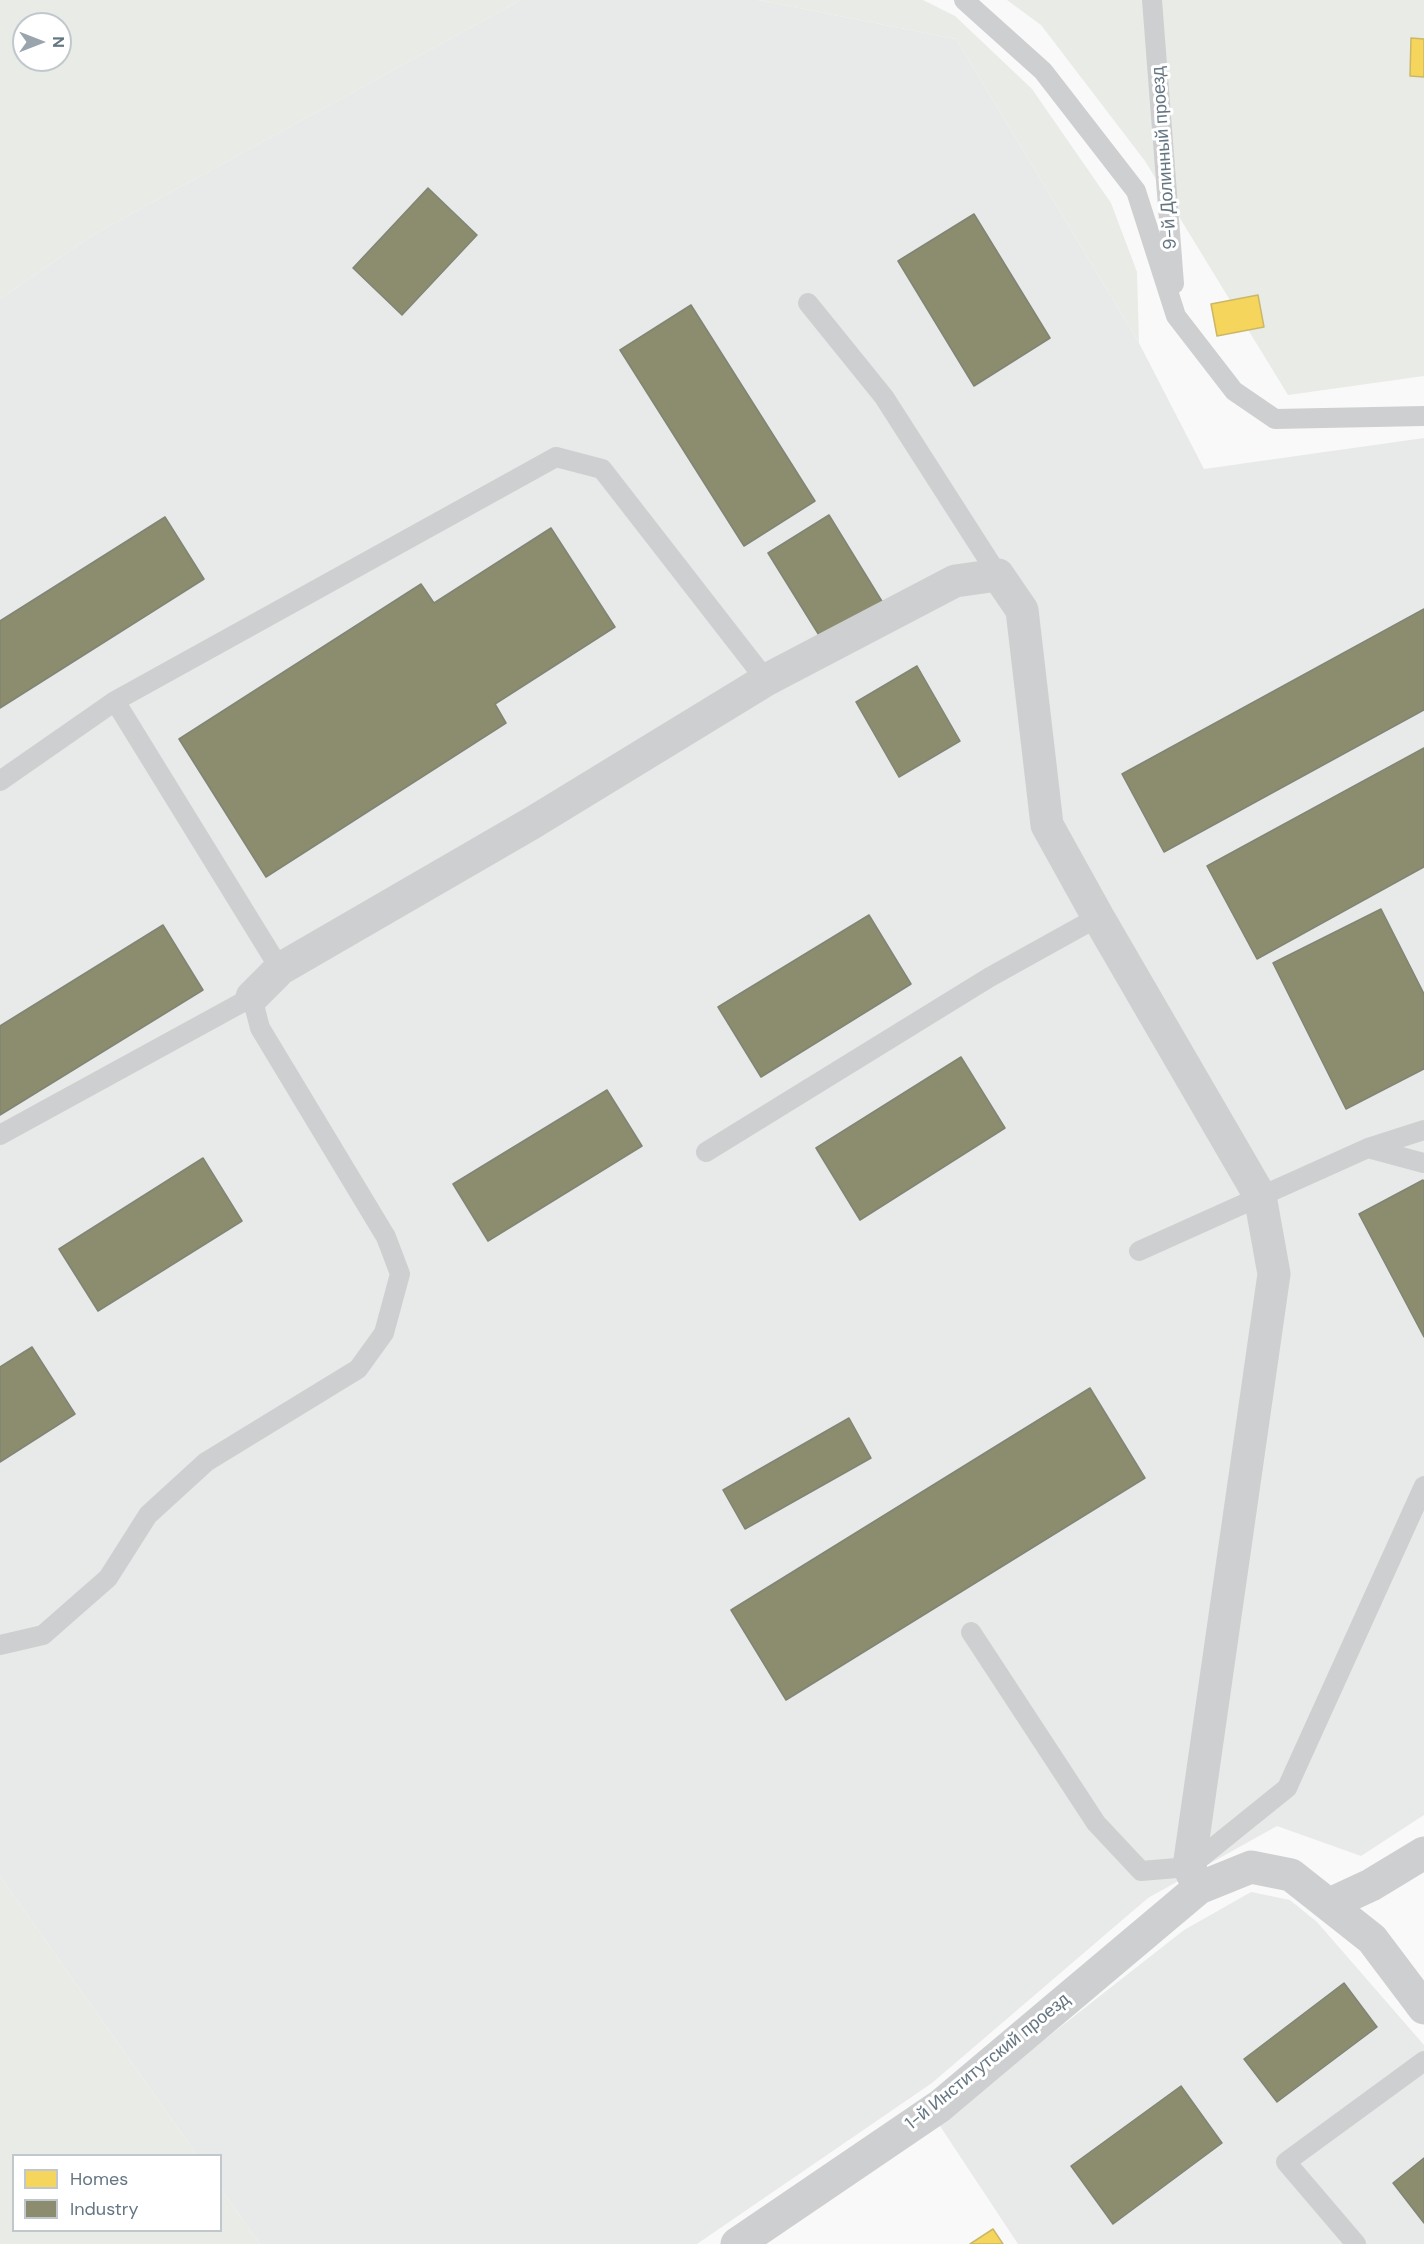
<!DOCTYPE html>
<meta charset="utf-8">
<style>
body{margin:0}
#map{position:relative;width:1424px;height:2244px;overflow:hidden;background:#f9f9f9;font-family:"DM Sans",sans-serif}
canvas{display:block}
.legend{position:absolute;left:12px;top:2154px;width:210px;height:78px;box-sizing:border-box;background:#fff;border:2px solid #c1c8cd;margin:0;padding:8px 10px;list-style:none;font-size:18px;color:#657683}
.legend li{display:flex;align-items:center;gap:12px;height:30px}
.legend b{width:30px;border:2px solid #c1c8cd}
.north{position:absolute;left:12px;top:12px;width:60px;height:60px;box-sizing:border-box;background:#fff;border:2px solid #c1c8cd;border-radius:50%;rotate:90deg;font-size:16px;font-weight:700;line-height:24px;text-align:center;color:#657683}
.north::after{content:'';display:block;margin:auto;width:21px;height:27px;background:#99a4ac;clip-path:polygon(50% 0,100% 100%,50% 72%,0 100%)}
</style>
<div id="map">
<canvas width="1424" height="2244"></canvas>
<ul class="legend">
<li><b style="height:16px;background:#f6d55c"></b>Homes</li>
<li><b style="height:16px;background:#8c8c6e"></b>Industry</li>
</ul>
<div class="north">N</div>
</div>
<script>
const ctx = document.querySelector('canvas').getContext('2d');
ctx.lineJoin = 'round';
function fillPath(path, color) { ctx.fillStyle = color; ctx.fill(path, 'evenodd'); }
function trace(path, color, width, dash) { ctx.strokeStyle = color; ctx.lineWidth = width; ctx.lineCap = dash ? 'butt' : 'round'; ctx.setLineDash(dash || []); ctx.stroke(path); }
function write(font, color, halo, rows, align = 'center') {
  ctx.font = font + ' "DM Sans",sans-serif'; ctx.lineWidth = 6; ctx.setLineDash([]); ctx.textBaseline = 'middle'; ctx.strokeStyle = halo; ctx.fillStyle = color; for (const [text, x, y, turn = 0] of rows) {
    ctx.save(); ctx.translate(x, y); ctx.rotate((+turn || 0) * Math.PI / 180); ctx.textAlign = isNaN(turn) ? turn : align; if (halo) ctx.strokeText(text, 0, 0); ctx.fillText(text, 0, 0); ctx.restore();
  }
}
const built = new Path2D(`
 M 521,0 L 758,0 L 956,39 L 1139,343 L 1204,469 L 1424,438 L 1424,1815 L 1361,1856 L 1277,1826 L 1148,1898 L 932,2083 L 697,2244 L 260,2244 L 221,2189 L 220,2156 L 197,2155 L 0,1876 L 0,299 L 93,235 Z
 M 1251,1892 L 1290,1900 L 1317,1922 L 1424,2045 L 1424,2244 L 1018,2244 L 938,2123 L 1184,1930 Z`);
const green = new Path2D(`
 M 0,0 L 521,0 L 93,235 L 0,299 ZM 24,24 L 60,24 L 60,60 L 24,60 Z
 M 758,0 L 923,0 L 955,16 L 1032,89 L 1111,203 L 1137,272 L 1139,343 L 956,39 Z
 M 1007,0 L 1424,0 L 1424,376 L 1288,395 L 1145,161 L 1041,25 Z
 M 0,1876 L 197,2155 L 14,2156 L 14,2230 L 220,2230 L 221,2189 L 260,2244 L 0,2244 Z`);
const homes = new Path2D(`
 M 1411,38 L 1424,39 L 1424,77 L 1410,76 Z
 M 1258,295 L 1264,327 L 1217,336 L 1211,304 Z
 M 993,2229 L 1003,2244 L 970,2244 Z`);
const industry = new Path2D(`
 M 428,188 L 477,235 L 402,315 L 353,268 Z
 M 974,214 L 1050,338 L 974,386 L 898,261 Z
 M 691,305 L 815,501 L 744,546 L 620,350 Z
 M 829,515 L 883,603 L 822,640 L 768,553 Z
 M 165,517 L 204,579 L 0,708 L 0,621 Z
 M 551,528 L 615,627 L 495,704 L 506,723 L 266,877 L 179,739 L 421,584 L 434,603 Z
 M 1424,609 L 1424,710 L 1164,852 L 1122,774 Z
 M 917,666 L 960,741 L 899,777 L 856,702 Z
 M 1424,748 L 1424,867 L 1257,959 L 1207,866 Z
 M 1381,909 L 1424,994 L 1424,1069 L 1346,1109 L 1273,963 Z
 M 869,915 L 911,984 L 761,1077 L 718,1007 Z
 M 163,925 L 203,990 L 0,1115 L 0,1026 Z
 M 961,1057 L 1005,1128 L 860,1220 L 816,1148 Z
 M 607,1090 L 642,1146 L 488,1241 L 453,1184 Z
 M 203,1158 L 242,1221 L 98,1311 L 59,1249 Z
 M 1423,1180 L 1424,1182 L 1424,1337 L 1359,1214 Z
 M 32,1347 L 75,1414 L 0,1462 L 0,1367 Z
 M 1090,1388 L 1145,1478 L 786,1700 L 731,1610 Z
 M 849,1418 L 871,1458 L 745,1529 L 723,1490 Z
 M 1344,1983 L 1377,2027 L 1277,2102 L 1244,2059 Z
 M 1181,2086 L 1222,2143 L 1113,2224 L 1071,2166 Z
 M 1424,2158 L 1424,2223 L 1393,2183 Z`);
const lane = new Path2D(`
 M 964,0 L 1043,71 L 1136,191 L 1176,316 L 1234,391 L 1275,419 L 1424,416
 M 1152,0 L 1174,284
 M 808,303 L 884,397 L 998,575
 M 0,781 L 115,701
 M 280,969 L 115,701 L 556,457 L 602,469 L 766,680
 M 0,1135 L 252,997 L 260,1028 L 386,1237 L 400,1274 L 384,1333 L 358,1369 L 206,1462 L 148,1515 L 108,1578 L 43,1635 L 0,1645
 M 1368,1148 L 1424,1163
 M 706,1152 L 990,977 L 1098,917
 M 1139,1251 L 1368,1148 L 1424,1130
 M 971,1632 L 1096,1823 L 1141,1871 L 1189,1867 L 1287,1788 L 1424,1486
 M 1356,2244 L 1286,2162 L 1424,2061`);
const street = new Path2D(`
 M 252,997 L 280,969 L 532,823 L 766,680 L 955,581 L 998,575 L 1022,610 L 1047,825 L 1098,917 L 1260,1196 L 1274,1274 L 1189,1867 L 1199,1888
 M 1330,1904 L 1371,1885 L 1424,1853
 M 737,2244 L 940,2106 L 1199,1888 L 1251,1867 L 1291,1875 L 1372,1939 L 1424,2008`);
const streetNames = [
 ["9-й Долинный проезд",1165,158,-94],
 ["1-й Институтский проезд",988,2062,-39]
];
fillPath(built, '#e8e9e9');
fillPath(green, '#e8ebe6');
fillPath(homes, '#f6d55c');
trace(homes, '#cab868', 1.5);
fillPath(industry, '#8c8c6e');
trace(industry, '#808574', 1.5);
trace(lane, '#cecfd0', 20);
trace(street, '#cecfd0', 33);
write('18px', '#657683', '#fff', streetNames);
</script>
